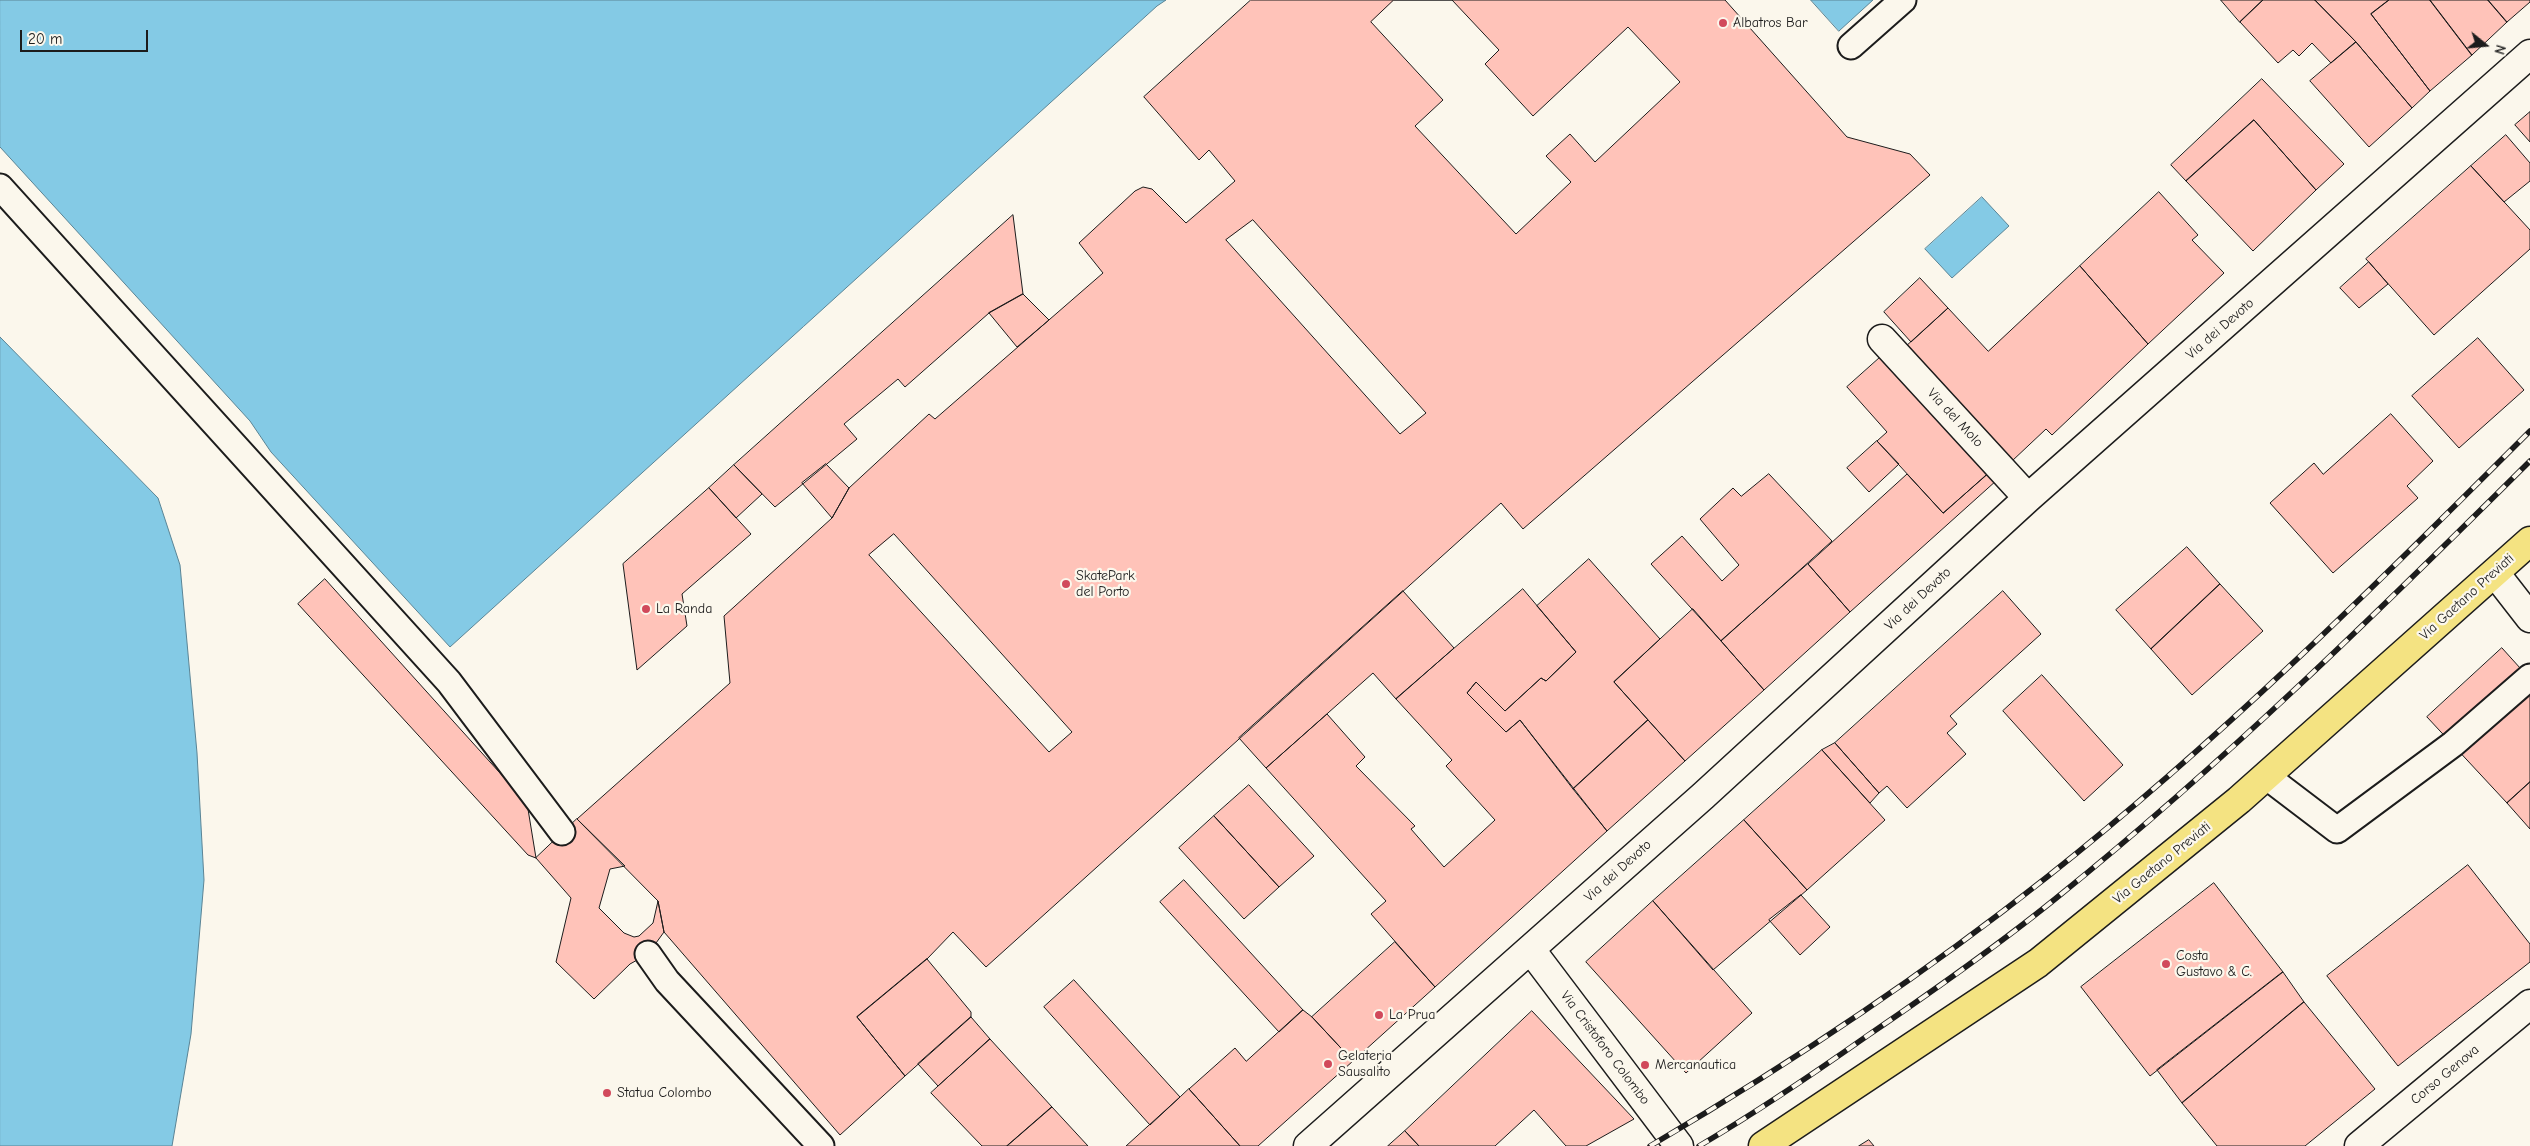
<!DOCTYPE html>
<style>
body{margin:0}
#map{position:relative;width:2530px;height:1146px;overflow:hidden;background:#fbf7ec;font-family:"Comic Neue",sans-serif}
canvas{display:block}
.north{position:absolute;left:2460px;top:20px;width:50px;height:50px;-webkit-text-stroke:4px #fbf7ec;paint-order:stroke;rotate:107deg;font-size:14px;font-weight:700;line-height:20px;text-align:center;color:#1c1c1c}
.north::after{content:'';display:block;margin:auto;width:18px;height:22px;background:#1c1c1c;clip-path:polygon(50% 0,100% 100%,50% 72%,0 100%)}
.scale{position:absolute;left:20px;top:30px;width:128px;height:22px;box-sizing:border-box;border:2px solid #1c1c1c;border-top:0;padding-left:6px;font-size:15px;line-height:18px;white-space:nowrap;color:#1c1c1c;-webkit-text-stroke:4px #fbf7ec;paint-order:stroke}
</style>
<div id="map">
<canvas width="2530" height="1146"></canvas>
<div class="north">N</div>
<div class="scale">20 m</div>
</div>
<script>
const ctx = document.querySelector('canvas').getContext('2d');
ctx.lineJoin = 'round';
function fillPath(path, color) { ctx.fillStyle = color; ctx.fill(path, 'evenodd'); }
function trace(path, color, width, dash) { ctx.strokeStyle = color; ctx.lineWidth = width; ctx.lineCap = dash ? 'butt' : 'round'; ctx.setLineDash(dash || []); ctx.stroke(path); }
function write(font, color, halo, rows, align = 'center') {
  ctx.font = font + ' "Comic Neue",sans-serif'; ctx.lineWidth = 4.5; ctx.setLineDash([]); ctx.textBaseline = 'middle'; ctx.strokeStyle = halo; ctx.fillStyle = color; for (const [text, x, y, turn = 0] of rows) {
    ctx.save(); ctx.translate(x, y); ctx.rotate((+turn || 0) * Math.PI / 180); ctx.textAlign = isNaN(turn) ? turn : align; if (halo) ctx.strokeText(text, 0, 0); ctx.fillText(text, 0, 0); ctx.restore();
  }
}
const water = new Path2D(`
 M 0,0 L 1166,0 L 1157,6 L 450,647 L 271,452 L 250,421 L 0,147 Z
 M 1811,0 L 1873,0 L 1839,31 Z
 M 1982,197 L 2009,226 L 1952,278 L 1925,249 Z
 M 0,337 L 158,498 L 180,565 L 197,753 L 204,880 L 191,1034 L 172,1146 L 0,1146 Z`);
const building = new Path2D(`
 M 1251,0 L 1725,0 L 1847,137 L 1910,154 L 1930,175 L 1523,529 L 1501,503 L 986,967 L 953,932 L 927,959 L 857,1017 L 905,1076 L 840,1135 L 664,932 L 658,901 L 577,819 L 730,683 L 724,616 L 832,518 L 849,488 L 929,414 L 935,419 L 1103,273 L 1079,243 L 1135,191 L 1143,187 L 1152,189 L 1186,223 L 1235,181 L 1209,150 L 1199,160 L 1144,97 Z
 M 1394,0 L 1452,0 L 1499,50 L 1485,64 L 1533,116 L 1628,27 L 1680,82 L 1595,162 L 1570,134 L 1546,156 L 1571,182 L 1516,234 L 1415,126 L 1443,100 L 1371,22 Z
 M 2221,0 L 2263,0 L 2240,22 Z
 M 2263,0 L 2315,0 L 2356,42 L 2331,63 L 2312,43 L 2299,56 L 2293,50 L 2278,63 L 2240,22 Z
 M 2315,0 L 2389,0 L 2371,14 L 2430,91 L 2412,108 L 2356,42 Z
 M 2389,0 L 2430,0 L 2472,55 L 2430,91 L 2371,14 Z
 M 2430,0 L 2488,0 L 2507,22 L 2472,55 Z
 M 2488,0 L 2530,0 L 2530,2 L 2507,22 Z
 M 2356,42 L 2412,108 L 2369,147 L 2310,81 Z
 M 2262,79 L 2344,164 L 2316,190 L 2254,120 L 2186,181 L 2171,165 Z
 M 2530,112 L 2530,142 L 2515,125 Z
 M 2254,120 L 2316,190 L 2253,251 L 2186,181 Z
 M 2506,135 L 2530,163 L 2530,181 L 2504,202 L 2471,166 Z
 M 2471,166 L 2530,230 L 2530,249 L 2434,335 L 2366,259 Z
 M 2159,192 L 2198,235 L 2192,240 L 2224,273 L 2148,344 L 2080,266 Z
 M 1013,215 L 1023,294 L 989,313 L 905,387 L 898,379 L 844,424 L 857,439 L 775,507 L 734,465 Z
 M 1253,220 L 1426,413 L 1400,434 L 1226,240 Z
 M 2369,262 L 2388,284 L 2359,308 L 2340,288 Z
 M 2080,266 L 2148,344 L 2052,435 L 2046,429 L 2012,461 L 1905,347 L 1948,308 L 1988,351 Z
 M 1920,278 L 1948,308 L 1911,342 L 1884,312 Z
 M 1023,294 L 1049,320 L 1017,347 L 989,313 Z
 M 2478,338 L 2524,390 L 2459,448 L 2412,396 Z
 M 1884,354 L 1990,472 L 1943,513 L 1877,441 L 1887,432 L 1847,387 Z
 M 2391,414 L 2433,461 L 2407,486 L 2418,498 L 2333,573 L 2270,503 L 2314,463 L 2323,474 Z
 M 1877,441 L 1899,464 L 1869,492 L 1847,468 Z
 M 826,464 L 849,488 L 832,518 L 802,483 Z
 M 734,465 L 762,494 L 736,518 L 709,488 Z
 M 1990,472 L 1997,480 L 1850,612 L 1808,564 L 1907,474 L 1943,513 Z
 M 1769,474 L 1832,541 L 1721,641 L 1651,564 L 1682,536 L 1722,581 L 1739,565 L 1700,519 L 1733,488 L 1741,496 Z
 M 709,488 L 751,534 L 682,594 L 687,626 L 637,670 L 623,564 Z
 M 894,534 L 1072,732 L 1049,752 L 869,555 Z
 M 2187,547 L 2220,584 L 2151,649 L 2116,610 Z
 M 1589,559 L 1660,639 L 1614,682 L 1648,720 L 1573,789 L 1520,720 L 1506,732 L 1467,693 L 1476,682 L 1505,711 L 1541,678 L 1546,681 L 1576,652 L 1537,606 Z
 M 1808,564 L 1850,612 L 1764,690 L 1721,641 Z
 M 325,579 L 527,803 L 536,858 L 528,855 L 298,604 Z
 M 2220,584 L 2263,631 L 2192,695 L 2151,649 Z
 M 1523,589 L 1576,652 L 1546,681 L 1541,678 L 1505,711 L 1476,682 L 1467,693 L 1506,732 L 1520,720 L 1607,831 L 1435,987 L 1371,914 L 1386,901 L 1266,768 L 1327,714 L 1365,757 L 1356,766 L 1415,826 L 1411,829 L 1444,867 L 1495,820 L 1446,766 L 1452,760 L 1396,699 Z
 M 1403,591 L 1454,648 L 1396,699 L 1373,673 L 1266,768 L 1239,738 Z
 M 2003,591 L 2041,634 L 1950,716 L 1957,724 L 1947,733 L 1966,754 L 1907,808 L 1887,786 L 1879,793 L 1835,743 Z
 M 1693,609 L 1764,690 L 1685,761 L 1614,682 Z
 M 2502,648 L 2530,679 L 2530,782 L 2507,803 L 2427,717 Z
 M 2042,675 L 2123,765 L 2084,801 L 2003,711 Z
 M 1648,720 L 1685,761 L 1607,831 L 1573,789 Z
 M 1835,743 L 1879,793 L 1870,803 L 1822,750 Z
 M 1822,750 L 1885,820 L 1807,890 L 1744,820 Z
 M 2530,782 L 2530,829 L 2507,803 Z
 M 1249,785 L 1314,856 L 1279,887 L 1214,816 Z
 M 1214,816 L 1279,887 L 1244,919 L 1179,848 Z
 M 577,819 L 625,866 L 610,869 L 599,908 L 624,933 L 634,937 L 639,936 L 653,923 L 658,901 L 664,932 L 648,954 L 630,964 L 594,999 L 556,962 L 571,898 L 536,858 Z
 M 1744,820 L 1807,890 L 1713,970 L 1653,901 Z
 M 2468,865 L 2530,944 L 2530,962 L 2398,1066 L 2327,976 Z
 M 1184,880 L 1303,1010 L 1279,1032 L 1160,902 Z
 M 2214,883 L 2283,972 L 2150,1076 L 2081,987 Z
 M 1801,895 L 1830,927 L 1800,955 L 1769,920 Z
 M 1653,901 L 1752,1013 L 1686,1073 L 1586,962 Z
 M 1395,942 L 1435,987 L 1353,1061 L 1312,1017 Z
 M 927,959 L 971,1012 L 971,1017 L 905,1076 L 857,1017 Z
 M 2283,972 L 2304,1002 L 2182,1103 L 2157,1070 Z
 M 1074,980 L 1180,1097 L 1150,1125 L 1044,1007 Z
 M 2304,1002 L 2375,1089 L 2305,1146 L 2217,1146 L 2182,1103 Z
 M 1303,1010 L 1312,1017 L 1353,1061 L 1258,1146 L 1240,1146 L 1189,1089 L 1235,1048 L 1246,1061 Z
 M 1532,1011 L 1634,1119 L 1586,1146 L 1566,1146 L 1534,1110 L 1495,1146 L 1419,1146 L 1405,1131 Z
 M 971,1017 L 990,1039 L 938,1086 L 918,1064 Z
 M 990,1039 L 1052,1107 L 1007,1146 L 982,1146 L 931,1093 Z
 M 1189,1089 L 1240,1146 L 1126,1146 L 1180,1097 Z
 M 1052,1107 L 1088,1146 L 1007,1146 Z
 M 1405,1131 L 1419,1146 L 1388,1146 Z
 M 1869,1140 L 1874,1146 L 1859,1146 Z`);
const service = new Path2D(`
 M 1851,46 L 1903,0
 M 0,187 L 449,682 L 562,832
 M 2266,776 L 2337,830 L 2453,744 L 2530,677
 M 648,954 L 667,981 L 821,1146`);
const minor = new Path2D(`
 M 1882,339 L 2028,498
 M 2495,573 L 2530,618
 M 1531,950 L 1679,1146
 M 1308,1146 L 1703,796 L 2028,498 L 2530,54
 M 2359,1146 L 2530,1004`);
const primary = new Path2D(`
 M 1763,1146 L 2038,963 L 2239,800 L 2530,541`);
const rail = new Path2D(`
 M 1650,1146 C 1788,1065 1922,976 2047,877 C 2219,741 2375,586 2530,431
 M 1699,1146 C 1757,1112 1813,1074 1867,1036 C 1933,991 1999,945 2060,895 C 2226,761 2379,611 2530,461`);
const markers = [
 [1723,23,5,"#d1495b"],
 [1066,584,5,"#d1495b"],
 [646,609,5,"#d1495b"],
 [2166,964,5,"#d1495b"],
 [1379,1015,5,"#d1495b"],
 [1328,1064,5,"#d1495b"],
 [1645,1065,5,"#d1495b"],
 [607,1093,5,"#d1495b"]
];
const poiNames = [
 ["Albatros Bar",1733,23],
 ["SkatePark",1076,576],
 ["del Porto",1076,592],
 ["La Randa",656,609],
 ["Costa",2176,956],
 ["Gustavo & C.",2176,972],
 ["La Prua",1389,1015],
 ["Gelateria",1338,1056],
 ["Sausalito",1338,1072],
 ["Mercanautica",1655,1065],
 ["Statua Colombo",617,1093]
];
const streetNames = [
 ["Via dei Devoto",2220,329,-41],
 ["Via del Molo",1955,418,47],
 ["Via Gaetano Previati",2467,597,-42],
 ["Via dei Devoto",1918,599,-43],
 ["Via Gaetano Previati",2162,863,-39],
 ["Via dei Devoto",1618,871,-42],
 ["Via Cristoforo Colombo",1605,1048,53],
 ["Corso Genova",2445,1075,-40]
];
fillPath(water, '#84cae5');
trace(water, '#5a8495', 1);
fillPath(building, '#ffc3b9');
trace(building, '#1c1c1c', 1);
trace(service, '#1c1c1c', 29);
trace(minor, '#1c1c1c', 31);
trace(primary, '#1c1c1c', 31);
trace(service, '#fbf7ec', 25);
trace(minor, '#fbf7ec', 28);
trace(primary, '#f4e382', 28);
trace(rail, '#1c1c1c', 5.5);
trace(rail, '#fbf7ec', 4, [11]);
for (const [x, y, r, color] of markers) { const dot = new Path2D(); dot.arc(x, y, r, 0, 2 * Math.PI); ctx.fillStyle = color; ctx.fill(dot); trace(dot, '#fbf7ec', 2); }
write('14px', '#1c1c1c', '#fbf7ec', poiNames, 'left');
write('14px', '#1c1c1c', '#fbf7ec', streetNames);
</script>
